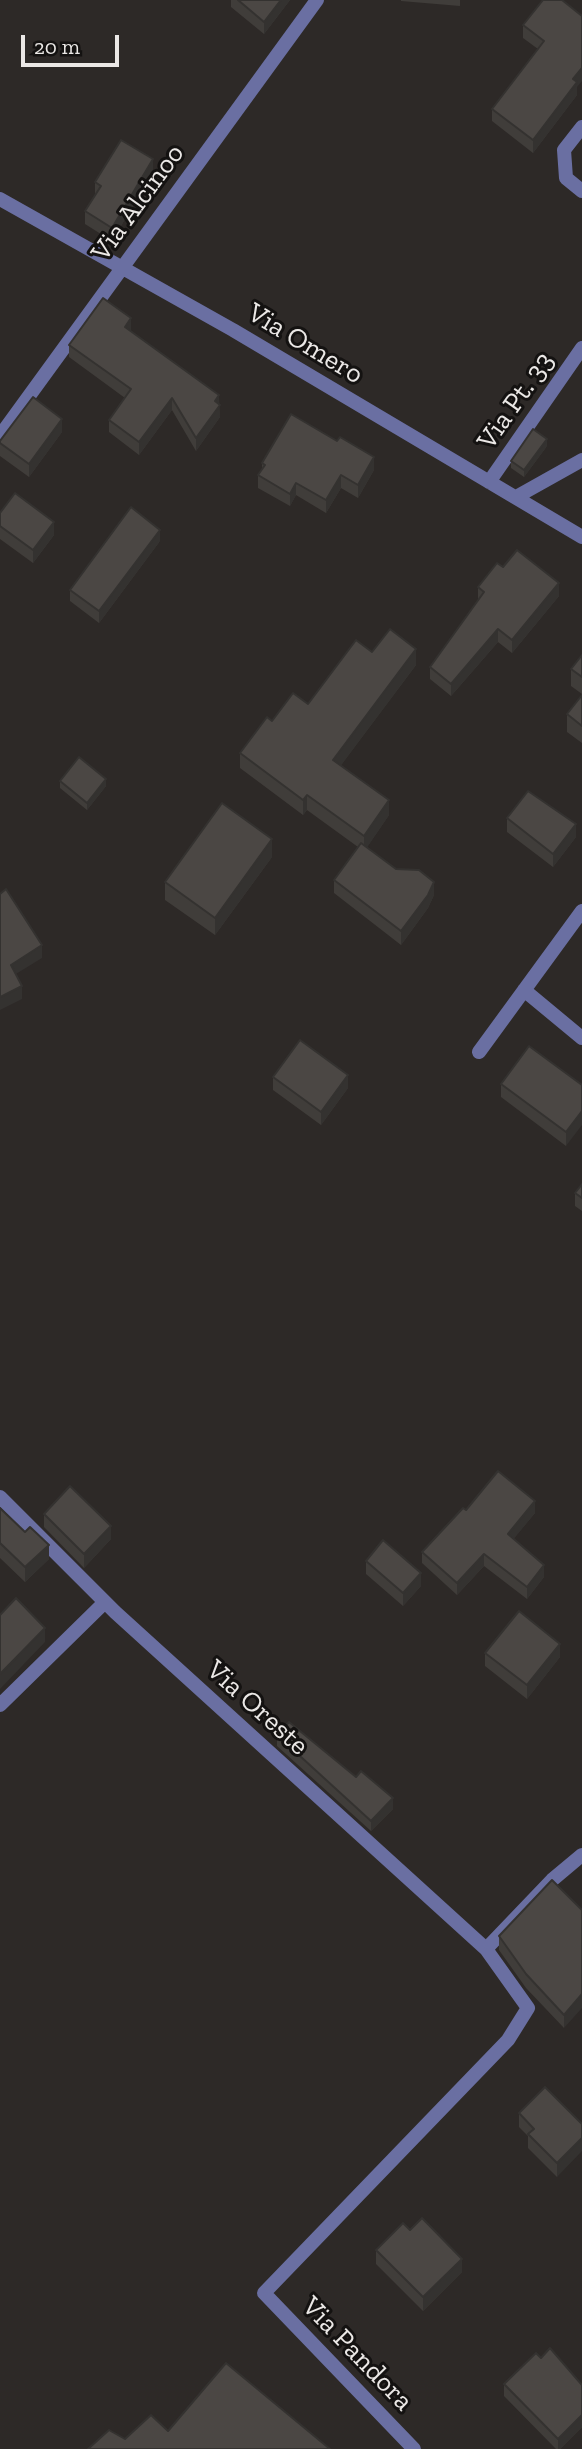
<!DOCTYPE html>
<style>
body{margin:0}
#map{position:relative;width:582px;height:2449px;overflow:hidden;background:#2d2927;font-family:"Zilla Slab",serif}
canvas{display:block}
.scale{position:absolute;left:21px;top:35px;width:98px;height:32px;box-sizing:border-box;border:4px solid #ebe8e6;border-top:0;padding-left:9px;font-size:21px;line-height:24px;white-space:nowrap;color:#ebe8e6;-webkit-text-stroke:5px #141211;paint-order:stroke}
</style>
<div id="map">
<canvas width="582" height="2449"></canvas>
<div class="scale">20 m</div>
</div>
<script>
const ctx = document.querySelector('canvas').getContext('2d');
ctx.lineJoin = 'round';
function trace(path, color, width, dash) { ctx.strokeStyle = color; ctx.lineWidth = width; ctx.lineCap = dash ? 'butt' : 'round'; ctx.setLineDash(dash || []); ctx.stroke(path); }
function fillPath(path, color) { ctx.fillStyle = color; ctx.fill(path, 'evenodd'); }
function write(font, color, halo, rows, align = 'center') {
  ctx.font = font + ' "Zilla Slab",serif'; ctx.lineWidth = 6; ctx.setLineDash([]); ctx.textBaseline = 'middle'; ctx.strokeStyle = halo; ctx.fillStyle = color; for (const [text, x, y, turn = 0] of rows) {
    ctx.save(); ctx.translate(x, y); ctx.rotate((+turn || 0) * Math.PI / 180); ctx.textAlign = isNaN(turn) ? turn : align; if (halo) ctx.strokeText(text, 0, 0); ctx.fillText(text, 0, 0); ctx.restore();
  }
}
const street = new Path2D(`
 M 582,127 L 564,150 L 566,178 L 582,191
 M 0,199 L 233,330 L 582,537
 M 0,436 L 317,0
 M 489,482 L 582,348
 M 516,497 L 582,460
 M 524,990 L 582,1038
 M 479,1052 L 582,911
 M 0,1497 L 115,1612 L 486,1949 L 528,2008 L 508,2040 L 264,2293 L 414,2449
 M 0,1705 L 105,1602
 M 486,1949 L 552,1880 L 582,1855`);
const wall = new Path2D(`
 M 231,0 L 290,0 L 264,34 L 231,7 Z
 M 401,0 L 460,0 L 460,6 L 401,1 Z
 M 543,0 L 577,87 L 577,95 L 533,153 L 492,121 L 492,109 L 538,49 L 523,38 L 523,25 Z
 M 153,172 L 112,241 L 85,224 L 85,211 L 95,195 L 95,182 Z
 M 131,331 L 219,405 L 220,417 L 196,451 L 172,410 L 139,455 L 109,432 L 109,420 L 125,398 L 69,357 L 69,345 Z
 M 62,432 L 29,477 L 0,456 L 0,441 Z
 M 547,446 L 524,477 L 511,468 L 511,461 Z
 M 262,463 L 374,470 L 358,498 L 341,488 L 326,513 L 296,495 L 290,506 L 258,488 L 258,475 L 262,469 Z
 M 0,513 L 54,535 L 33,563 L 0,539 Z
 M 160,541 L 99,623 L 70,601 L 70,590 Z
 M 503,567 L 559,596 L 512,653 L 498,642 L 451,696 L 430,679 L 430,667 L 478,600 L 478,587 Z
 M 372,652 L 416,665 L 341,765 L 389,815 L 367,847 L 396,869 L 434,895 L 428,908 L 401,945 L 334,893 L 334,880 L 358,847 L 307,810 L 303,815 L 240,768 L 240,753 L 272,721 L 308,704 Z
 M 582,655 L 582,694 L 571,686 L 571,669 Z
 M 582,695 L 582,743 L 567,732 L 567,714 Z
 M 60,781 L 106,786 L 87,810 L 60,788 Z
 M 507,818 L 576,837 L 553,867 L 507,832 Z
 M 272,857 L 215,935 L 165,900 L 165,882 Z
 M 273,1077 L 348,1088 L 321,1125 L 273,1090 Z
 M 501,1084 L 582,1085 L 566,1146 L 501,1097 Z
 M 582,1184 L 582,1211 L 575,1206 L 575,1193 Z
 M 0,1508 L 49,1559 L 25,1582 L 0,1558 Z
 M 466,1510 L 535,1513 L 513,1539 L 544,1577 L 527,1599 L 484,1566 L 457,1595 L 422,1563 L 422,1552 Z
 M 44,1514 L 111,1539 L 84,1568 L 44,1527 Z
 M 366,1561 L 421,1586 L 403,1606 L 366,1574 Z
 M 485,1653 L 560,1657 L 527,1699 L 485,1666 Z
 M 277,1735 L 393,1809 L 371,1831 L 277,1746 Z
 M 582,1910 L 564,2028 L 526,1988 L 499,1950 L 499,1936 Z
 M 519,2113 L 582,2124 L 557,2177 L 528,2148 L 528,2136 L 519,2127 Z
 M 410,2230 L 462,2272 L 423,2311 L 376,2264 L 376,2250 Z
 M 541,2358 L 582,2385 L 582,2427 L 560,2449 L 556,2449 L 504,2396 L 504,2384 Z`);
const shadedWall = new Path2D(`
 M 281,0 L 290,0 L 264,34 L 264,22 Z
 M 582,68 L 582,81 L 577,87 L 577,95 L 533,153 L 533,140 L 573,79 Z
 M 153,159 L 153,172 L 112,241 L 112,228 Z
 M 131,318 L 131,331 L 125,327 Z
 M 219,395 L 220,417 L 196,451 L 196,438 Z
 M 172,398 L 172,410 L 139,455 L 139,442 Z
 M 62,419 L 62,432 L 29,477 L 29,464 Z
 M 547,439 L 547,446 L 524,477 L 524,470 Z
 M 374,457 L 374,470 L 358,498 L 358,485 Z
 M 341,475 L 341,488 L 326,513 L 326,500 Z
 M 296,483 L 296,495 L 290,506 L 290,494 Z
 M 54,522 L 54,535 L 33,563 L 33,550 Z
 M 160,530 L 160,541 L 99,623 L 99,611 Z
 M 559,583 L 559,596 L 512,653 L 512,640 Z
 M 498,629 L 498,642 L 451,696 L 451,684 Z
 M 416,649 L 416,665 L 333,776 L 333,760 Z
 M 106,779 L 106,786 L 87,810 L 87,803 Z
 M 307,795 L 307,810 L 303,815 L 303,800 Z
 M 389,800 L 389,815 L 364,852 L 364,836 Z
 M 576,824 L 576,837 L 553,867 L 553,854 Z
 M 272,839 L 272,857 L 215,935 L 215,918 Z
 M 434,882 L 434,895 L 428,908 L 401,945 L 401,931 Z
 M 42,945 L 42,958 L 11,977 L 11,965 Z
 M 22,986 L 22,999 L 0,1010 L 0,997 Z
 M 348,1075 L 348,1088 L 321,1125 L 321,1112 Z
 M 582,1111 L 582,1125 L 566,1146 L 566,1132 Z
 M 535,1501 L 535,1513 L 508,1546 L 508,1534 Z
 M 111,1526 L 111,1539 L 84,1568 L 84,1554 Z
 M 49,1545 L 49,1559 L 25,1582 L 25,1567 Z
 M 484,1554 L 484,1566 L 457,1595 L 457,1583 Z
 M 544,1565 L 544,1577 L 527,1599 L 527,1587 Z
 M 421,1573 L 421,1586 L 403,1606 L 403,1593 Z
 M 45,1628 L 45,1642 L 0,1689 L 0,1674 Z
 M 560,1644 L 560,1657 L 527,1699 L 527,1685 Z
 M 393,1798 L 393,1809 L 371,1831 L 371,1821 Z
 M 582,1994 L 582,2008 L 564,2028 L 564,2015 Z
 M 582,2138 L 582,2151 L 557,2177 L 557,2163 Z
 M 462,2259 L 462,2272 L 423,2311 L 423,2297 Z
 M 582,2415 L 582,2427 L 560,2449 L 558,2449 L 558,2439 Z`);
const building = new Path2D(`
 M 238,0 L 281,0 L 264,22 Z
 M 543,0 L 562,0 L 582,16 L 582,68 L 573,79 L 577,82 L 533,140 L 492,109 L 544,41 L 523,25 Z
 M 121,140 L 153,159 L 112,228 L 85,211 L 101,186 L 95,182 Z
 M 103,298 L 131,318 L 125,327 L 219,395 L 215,401 L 220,405 L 196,438 L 172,398 L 139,442 L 109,420 L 131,389 L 69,345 Z
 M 33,397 L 62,419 L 29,464 L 0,443 L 0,441 Z
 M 291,414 L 337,441 L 340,437 L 374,457 L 358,485 L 341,475 L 326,500 L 296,483 L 290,494 L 258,475 L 265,465 L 262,463 Z
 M 533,429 L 547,439 L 524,470 L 511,461 Z
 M 15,493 L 54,522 L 33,550 L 0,526 L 0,513 Z
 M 131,507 L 160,530 L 99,611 L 70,590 Z
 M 517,550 L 559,583 L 512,640 L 498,629 L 451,684 L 430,667 L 484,592 L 478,587 L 497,563 L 503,567 Z
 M 390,629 L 416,649 L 333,760 L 389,800 L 364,836 L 307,795 L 303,800 L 240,753 L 267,717 L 272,721 L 293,693 L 308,704 L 356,640 L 372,652 Z
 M 582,655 L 582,677 L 571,669 Z
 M 582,695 L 582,726 L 567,714 Z
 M 79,757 L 106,779 L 87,803 L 60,781 Z
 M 528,791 L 576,824 L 553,854 L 507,818 Z
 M 222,803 L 272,839 L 215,918 L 165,882 Z
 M 361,843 L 396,869 L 419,870 L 434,882 L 428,895 L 401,931 L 334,880 Z
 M 6,889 L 42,945 L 11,965 L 22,986 L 0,997 L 0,894 Z
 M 300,1040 L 348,1075 L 321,1112 L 273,1077 Z
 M 529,1046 L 582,1085 L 582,1111 L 566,1132 L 501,1084 Z
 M 582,1184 L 582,1198 L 575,1193 Z
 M 498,1471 L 535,1501 L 508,1534 L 544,1565 L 527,1587 L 484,1554 L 457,1583 L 422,1552 L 463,1508 L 466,1510 Z
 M 70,1486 L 111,1526 L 84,1554 L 44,1514 Z
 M 0,1508 L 25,1532 L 30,1527 L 49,1545 L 25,1567 L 0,1543 Z
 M 383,1540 L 421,1573 L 403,1593 L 366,1561 Z
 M 16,1598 L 45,1628 L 0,1674 L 0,1615 Z
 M 519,1611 L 560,1644 L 527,1685 L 485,1653 Z
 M 289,1722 L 356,1777 L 361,1771 L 393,1798 L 371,1821 L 277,1735 Z
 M 552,1880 L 582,1910 L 582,1994 L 564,2015 L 526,1974 L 499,1936 Z
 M 545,2087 L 582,2124 L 582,2138 L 557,2163 L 528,2134 L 534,2129 L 519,2113 Z
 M 422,2218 L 462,2259 L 423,2297 L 376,2250 L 403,2223 L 410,2230 Z
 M 550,2348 L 582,2385 L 582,2415 L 558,2439 L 504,2384 L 536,2353 L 541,2358 Z
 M 226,2363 L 330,2449 L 88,2449 L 109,2430 L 125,2439 L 151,2415 L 168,2431 Z`);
const streetNames = [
 ["Via Alcinoo",138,203,-54],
 ["Via Omero",305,344,31],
 ["Via Pt. 33",516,401,-55],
 ["Via Oreste",257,1708,42],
 ["Via Pandora",357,2354,46]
];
trace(street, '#6a6fa2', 14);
fillPath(wall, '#403d3a');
fillPath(shadedWall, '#343230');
fillPath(building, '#4b4744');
trace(building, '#343230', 2);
write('28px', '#ebe8e6', '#141211', streetNames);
</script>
